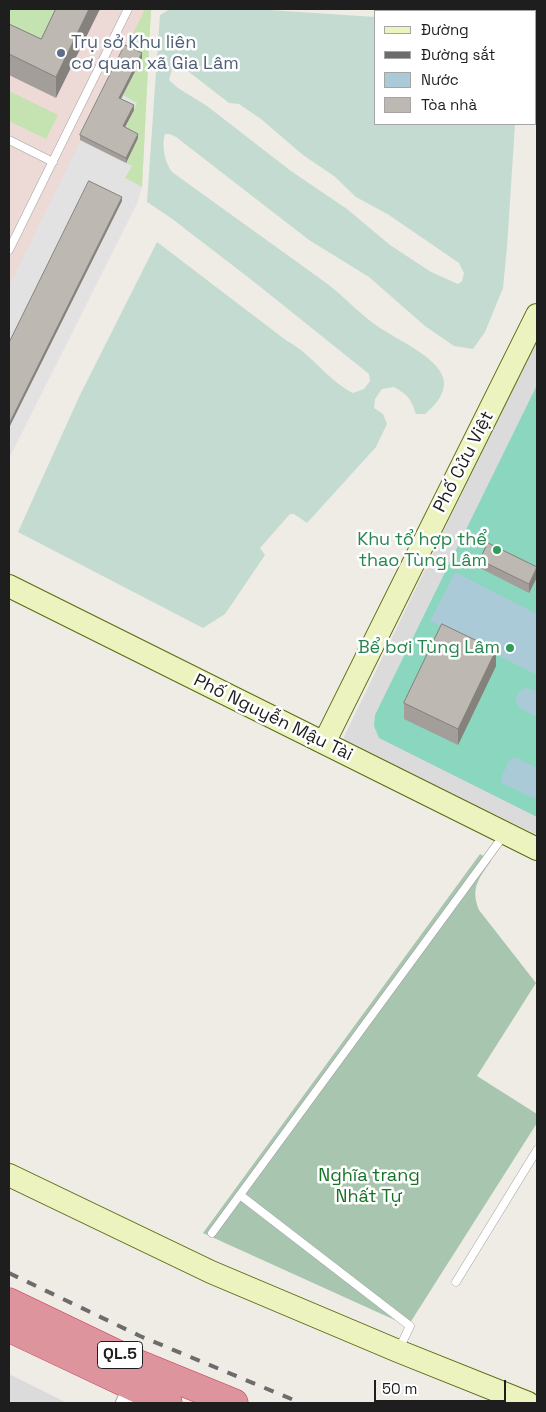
<!DOCTYPE html>
<meta charset="utf-8">
<style>
body{margin:0}
#map{position:relative;width:546px;height:1412px;overflow:hidden;background:#eeece5;font-family:"Space Grotesk",sans-serif}
canvas{display:block}
.frame{position:absolute;inset:0;border:10px solid #1e1e1e;pointer-events:none}
.legend{position:absolute;left:374px;top:10px;width:162px;height:115px;box-sizing:border-box;background:#fff;border:1px solid #a5a5a5;margin:0;padding:6px 9px;list-style:none;font-size:15px;color:#1e1e1e}
.legend li{display:flex;align-items:center;gap:10px;height:25px}
.legend b{width:25px;border:1px solid #a5a5a5}
.scale{position:absolute;left:374px;top:1380px;width:132px;height:22px;box-sizing:border-box;border:2px solid #1e1e1e;border-top:0;padding-left:6px;font-size:15px;line-height:18px;white-space:nowrap;color:#1e1e1e;-webkit-text-stroke:4px #fff;paint-order:stroke}
</style>
<div id="map">
<canvas width="546" height="1412"></canvas>
<div class="frame"></div>
<ul class="legend">
<li><b style="height:6px;background:#ecf3be"></b>Đường</li>
<li><b style="height:6px;background:#6c6c6c"></b>Đường sắt</li>
<li><b style="height:14px;background:#aacad7"></b>Nước</li>
<li><b style="height:14px;background:#beb8b2"></b>Tòa nhà</li>
</ul>
<div class="scale">50 m</div>
</div>
<script>
const ctx = document.querySelector('canvas').getContext('2d');
ctx.lineJoin = 'round';
function fillPath(path, color) { ctx.fillStyle = color; ctx.fill(path, 'evenodd'); }
function trace(path, color, width, dash) { ctx.strokeStyle = color; ctx.lineWidth = width; ctx.lineCap = dash ? 'butt' : 'round'; ctx.setLineDash(dash || []); ctx.stroke(path); }
function write(font, color, halo, rows, align = 'center') {
  ctx.font = font + ' "Space Grotesk",sans-serif'; ctx.lineWidth = 5; ctx.setLineDash([]); ctx.textBaseline = 'middle'; ctx.strokeStyle = halo; ctx.fillStyle = color; for (const [text, x, y, turn = 0] of rows) {
    ctx.save(); ctx.translate(x, y); ctx.rotate((+turn || 0) * Math.PI / 180); ctx.textAlign = isNaN(turn) ? turn : align; if (halo) ctx.strokeText(text, 0, 0); ctx.fillText(text, 0, 0); ctx.restore();
  }
}
const residential = new Path2D(`
 M 537,338 L 537,835 L 342,741 Z
 M 9,1374 L 67,1403 L 9,1403 Z`);
const commercial = new Path2D(`
 M 9,9 L 151,9 L 142,187 L 137,203 L 9,458 Z`);
const grass = new Path2D(`
 M 9,9 L 67,9 L 41,61 L 9,45 Z
 M 145,9 L 151,9 L 142,187 L 125,178 L 126,163 L 122,96 L 141,58 L 125,50 Z
 M 9,91 L 58,115 L 46,139 L 9,121 Z`);
const wetland = new Path2D(`
 M 170,9 L 254,9 L 375,17 L 375,124 L 515,124 L 507,247 L 503,288 L 485,332 L 473,349 L 454,346 L 425,326 L 369,277 L 309,240 L 176,137 L 170,134 L 165,134 C 161,145 165,163 172,172 L 329,285 C 343,296 355,309 369,320 C 388,336 433,353 442,375 C 449,390 436,405 425,414 L 416,414 C 411,399 408,395 394,387 L 382,389 L 375,399 L 374,408 L 383,414 L 387,424 L 376,447 L 307,523 L 294,514 L 290,514 L 260,548 L 265,555 L 225,614 L 203,628 L 18,532 L 79,397 L 157,242 L 287,341 C 312,354 327,380 353,393 L 364,389 L 370,381 L 369,374 L 253,281 L 171,218 L 147,202 L 160,15 ZM 180,65 L 229,103 L 239,104 L 261,119 L 303,155 L 334,176 L 356,197 L 389,215 L 459,263 L 464,273 L 462,281 L 458,284 L 431,272 L 390,245 L 347,209 L 291,171 L 207,106 L 178,88 L 169,80 L 172,69 Z`);
const cemetery = new Path2D(`
 M 480,854 L 491,861 C 479,878 470,888 479,910 L 536,983 L 477,1076 L 537,1114 L 537,1123 L 408,1326 L 203,1233 Z`);
const pitch = new Path2D(`
 M 537,385 L 537,817 L 379,738 L 374,726 L 375,715 Z`);
const parking = new Path2D(`
 M 125,50 L 142,58 L 123,95 L 137,103 L 124,131 L 126,163 L 132,166 L 125,178 L 142,187 L 137,203 L 9,458 L 9,286 Z`);
const water = new Path2D(`
 M 455,572 L 537,614 L 537,675 L 430,621 Z
 M 527,688 L 537,691 L 537,717 C 529,713 511,707 517,695 C 519,691 522,689 527,688 Z
 M 515,757 L 537,768 L 537,797 L 533,798 L 502,783 L 501,778 L 509,760 Z`);
const lane = new Path2D(`
 M 9,140 L 53,162
 M 9,250 L 128,9
 M 240,1195 L 410,1326 L 399,1349
 M 212,1233 L 504,835
 M 456,1282 L 537,1150`);
const street = new Path2D(`
 M 124,1403 L 132,1386`);
const secondary = new Path2D(`
 M 9,586 L 537,849
 M 324,743 L 537,315
 M 9,1175 L 211,1272 L 398,1351 L 528,1403`);
const highway = new Path2D(`
 M 9,1302 L 136,1363 L 234,1403
 M 9,1328 L 168,1403`);
const rail = new Path2D(`
 M 9,1273 L 140,1336 L 301,1403`);
const wall = new Path2D(`
 M 56,9 L 56,98 L 9,75 L 9,24 L 41,39 Z
 M 142,58 L 121,99 L 134,110 L 125,127 L 138,138 L 126,163 L 80,140 L 80,135 Z
 M 480,560 L 537,567 L 537,577 L 529,593 L 480,568 Z
 M 496,666 L 458,745 L 404,719 L 404,703 Z`);
const shadedWall = new Path2D(`
 M 89,9 L 100,9 L 56,98 L 56,77 Z
 M 142,53 L 142,58 L 119,102 L 119,98 Z
 M 134,105 L 134,110 L 123,131 L 123,126 Z
 M 138,134 L 138,138 L 126,163 L 126,158 Z
 M 122,197 L 122,201 L 9,428 L 9,424 Z
 M 537,568 L 537,577 L 529,593 L 529,584 Z
 M 496,650 L 496,666 L 458,745 L 458,729 Z`);
const building = new Path2D(`
 M 56,9 L 89,9 L 56,77 L 9,54 L 9,24 L 41,39 Z
 M 125,45 L 142,53 L 119,98 L 134,105 L 123,126 L 138,134 L 126,158 L 80,135 Z
 M 89,181 L 122,197 L 9,424 L 9,343 Z
 M 488,543 L 537,567 L 529,584 L 480,560 Z
 M 442,624 L 496,650 L 458,729 L 404,703 Z`);
const markers = [
 [61,53,5,"#5c6f8a"],
 [497,550,5,"#2e9e5b"],
 [510,648,5,"#2e9e5b"]
];
const shields = [
 [120,1355,45]
];
const shieldNames = [
 ["QL.5",120,1355]
];
const serviceNames = [
 ["Trụ sở Khu liên",71,43],
 ["cơ quan xã Gia Lâm",71,64]
];
const streetNames = [
 ["Phố Cửu Việt",464,462,-63],
 ["Phố Nguyễn Mậu Tài",273,718,26]
];
const leisureNames = [
 ["Khu tổ hợp thể",487,540],
 ["thao Tùng Lâm",487,561],
 ["Bể bơi Tùng Lâm",500,648]
];
const parkNames = [
 ["Nghĩa trang",369,1176],
 ["Nhất Tự",369,1197]
];
fillPath(residential, '#dcdbdb');
fillPath(commercial, '#edd9d6');
fillPath(grass, '#c5e3b0');
fillPath(wetland, '#c4dbd2');
fillPath(cemetery, '#a8c5af');
fillPath(pitch, '#8ad6be');
fillPath(parking, '#e2e2e2');
fillPath(water, '#aacad7');
trace(lane, '#a2a2a2', 9);
trace(street, '#a2a2a2', 18);
trace(secondary, '#5a6b0f', 24);
trace(highway, '#c9355d', 29);
trace(lane, '#fff', 8);
trace(street, '#fff', 16);
trace(secondary, '#ecf3be', 22);
trace(highway, '#de949c', 28);
trace(rail, '#6c6c6c', 4, [10, 10]);
fillPath(wall, '#a39e99');
fillPath(shadedWall, '#85817d');
fillPath(building, '#beb8b2');
trace(building, '#85817d', 1);
for (const [x, y, r, color] of markers) { const dot = new Path2D(); dot.arc(x, y, r, 0, 2 * Math.PI); ctx.fillStyle = color; ctx.fill(dot); trace(dot, '#fff', 2); }
for (const [x, y, w] of shields) { const box = new Path2D(); box.roundRect(x - w / 2, y - 13.5, w, 27, 4); ctx.fillStyle = '#fff'; ctx.fill(box); trace(box, '#1e1e1e', 1); }
write('bold 16px', '#1e1e1e', null, shieldNames);
write('18px', '#4e5e75', '#fff', serviceNames, 'left');
write('18px', '#1e1e1e', '#fff', streetNames);
write('18px', '#27864d', '#fff', leisureNames, 'right');
write('18px', '#167225', '#fff', parkNames);
</script>
